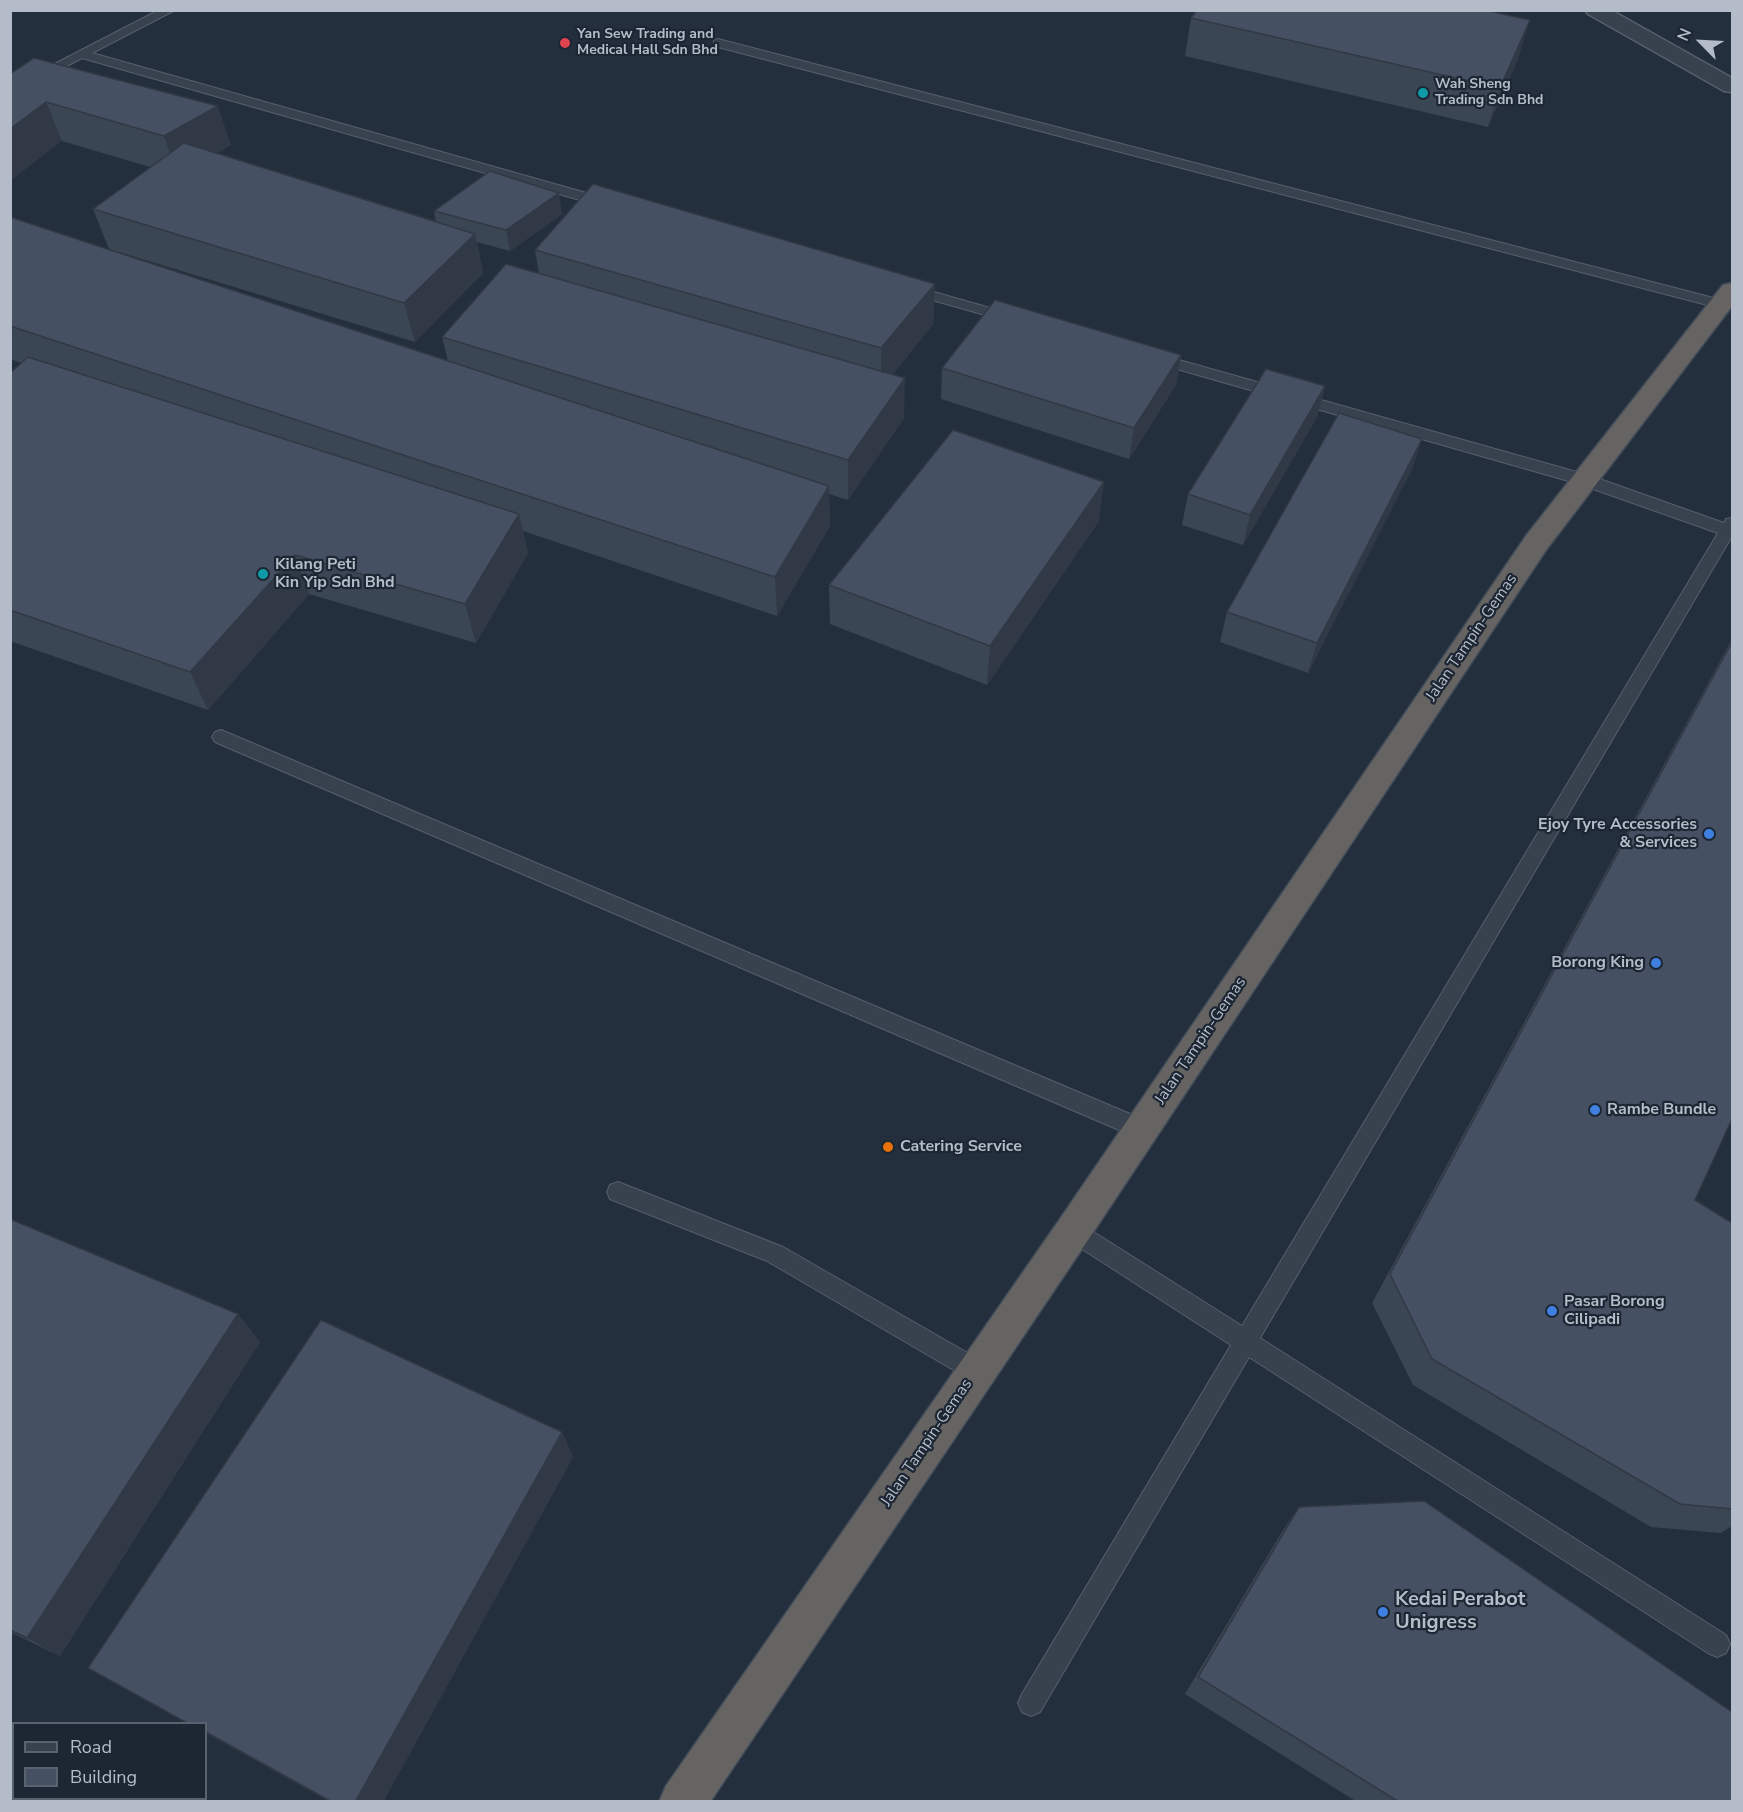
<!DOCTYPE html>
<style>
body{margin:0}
#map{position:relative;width:1743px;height:1812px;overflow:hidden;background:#242f3e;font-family:"Nunito Sans",sans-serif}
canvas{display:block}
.frame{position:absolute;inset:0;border:12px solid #b4bcc9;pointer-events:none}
.legend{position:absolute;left:12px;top:1722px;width:195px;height:78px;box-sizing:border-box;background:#1d2633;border:2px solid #59626f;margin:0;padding:8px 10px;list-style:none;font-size:18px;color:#b4bcc9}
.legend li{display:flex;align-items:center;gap:12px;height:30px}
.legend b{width:30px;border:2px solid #59626f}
.north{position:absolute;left:1671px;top:12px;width:60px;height:60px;-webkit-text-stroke:4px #1d2633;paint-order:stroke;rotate:294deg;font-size:16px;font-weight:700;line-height:24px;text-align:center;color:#b4bcc9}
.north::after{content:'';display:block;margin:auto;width:21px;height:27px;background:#b4bcc9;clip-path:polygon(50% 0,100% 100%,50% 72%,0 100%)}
</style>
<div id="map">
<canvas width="1743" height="1812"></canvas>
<div class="frame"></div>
<ul class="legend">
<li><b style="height:8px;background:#38414e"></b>Road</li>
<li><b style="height:16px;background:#455162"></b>Building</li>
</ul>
<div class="north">N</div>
</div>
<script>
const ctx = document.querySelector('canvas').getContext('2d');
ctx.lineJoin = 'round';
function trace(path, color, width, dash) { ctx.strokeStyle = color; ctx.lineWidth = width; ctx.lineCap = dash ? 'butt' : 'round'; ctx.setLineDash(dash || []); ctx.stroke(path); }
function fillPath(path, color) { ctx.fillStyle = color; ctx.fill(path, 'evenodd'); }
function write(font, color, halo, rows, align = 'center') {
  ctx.font = font + ' "Nunito Sans",sans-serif'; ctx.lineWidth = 4.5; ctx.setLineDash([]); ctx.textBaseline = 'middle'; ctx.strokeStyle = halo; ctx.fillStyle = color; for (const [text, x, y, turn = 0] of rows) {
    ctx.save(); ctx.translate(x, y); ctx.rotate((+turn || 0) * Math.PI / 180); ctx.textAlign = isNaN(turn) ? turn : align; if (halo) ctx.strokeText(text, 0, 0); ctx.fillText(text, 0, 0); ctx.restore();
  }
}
const service = new Path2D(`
 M 159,10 L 175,10 L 92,53 L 611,200 L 613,203 L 611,206 L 601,206 L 82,58 L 10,96 L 10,87 Z
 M 718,39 L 1725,301 L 1727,304 L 1720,308 L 1715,307 L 714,46 L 714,40 Z
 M 909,285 L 1015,315 L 1017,318 L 1010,322 L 904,292 L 902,289 L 904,286 Z
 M 1154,353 L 1591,476 L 1724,523 L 1726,519 L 1732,518 L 1732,536 L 1260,1338 L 1726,1635 L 1730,1644 L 1726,1653 L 1717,1657 L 1708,1653 L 1249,1357 L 1040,1712 L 1031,1716 L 1022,1712 L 1018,1703 L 1022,1694 L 1231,1345 L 1065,1238 L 1062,1231 L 1065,1224 L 1073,1221 L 1081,1224 L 1242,1326 L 1718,533 L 1579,484 L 1149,361 L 1147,358 L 1149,355 Z
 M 221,730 L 1149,1122 L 1152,1129 L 1149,1136 L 1141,1138 L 1133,1136 L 215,742 L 212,737 L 215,732 Z
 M 618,1182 L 783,1247 L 985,1363 L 989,1371 L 985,1379 L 977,1382 L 969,1379 L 767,1261 L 610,1199 L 607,1192 L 610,1185 Z`);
const minor = new Path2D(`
 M 1585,10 L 1611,10 L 1732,78 L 1732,92 L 1724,91 L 1588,14 Z`);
const trunk = new Path2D(`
 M 1732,283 L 1732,306 L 1546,550 L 1086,1243 L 710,1802 L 659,1802 L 666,1786 L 1060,1219 L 1526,536 L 1723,285 Z`);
const wall = new Path2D(`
 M 1191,18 L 1518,59 L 1488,127 L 1185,56 Z
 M 10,74 L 231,145 L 217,153 L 436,221 L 434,211 L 562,214 L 510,251 L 477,242 L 483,273 L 415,342 L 109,249 L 93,209 L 150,167 L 62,141 Z
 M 10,217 L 448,361 L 442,337 L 539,274 L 535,250 L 935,284 L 933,324 L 892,375 L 904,418 L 848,500 L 829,494 L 830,526 L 777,616 L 523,531 L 528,553 L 476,643 L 309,594 L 208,710 L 10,641 L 10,373 L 21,363 L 10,359 Z
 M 1181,355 L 1176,385 L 1129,459 L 941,399 L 942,368 Z
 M 1325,386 L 1317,417 L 1243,545 L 1182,525 L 1188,494 Z
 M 1422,439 L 1412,469 L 1308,673 L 1220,642 L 1227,612 Z
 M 1099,521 L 987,685 L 830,624 L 829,585 Z
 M 1732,639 L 1732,1119 L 1695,1200 L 1732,1223 L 1732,1526 L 1721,1533 L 1651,1527 L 1413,1385 L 1372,1303 Z
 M 10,1219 L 238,1314 L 260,1342 L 60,1656 L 10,1632 Z
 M 562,1432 L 573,1457 L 383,1802 L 330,1802 L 206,1733 L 206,1724 L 188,1724 L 88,1668 Z
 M 1299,1507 L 1732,1802 L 1357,1802 L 1185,1694 L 1283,1530 Z`);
const shadedWall = new Path2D(`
 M 1530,20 L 1518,59 L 1488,127 L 1500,88 Z
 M 46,102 L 62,141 L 10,181 L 10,129 Z
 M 218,106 L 231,145 L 178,176 L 164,136 Z
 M 559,193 L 562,214 L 510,251 L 506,230 Z
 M 475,234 L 483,273 L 415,342 L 404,303 Z
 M 935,284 L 933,324 L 881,388 L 881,348 Z
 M 1181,355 L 1176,385 L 1129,459 L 1134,428 Z
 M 905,378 L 904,418 L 848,500 L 848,460 Z
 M 1325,386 L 1317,417 L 1243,545 L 1250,515 Z
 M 1422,439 L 1412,469 L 1308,673 L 1317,643 Z
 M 1104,482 L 1099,521 L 987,685 L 990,646 Z
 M 829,486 L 830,526 L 777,616 L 775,577 Z
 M 519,514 L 528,553 L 476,643 L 465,604 Z
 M 295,555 L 309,594 L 208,710 L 190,672 Z
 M 238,1314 L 260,1342 L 60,1656 L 27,1638 Z
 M 562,1432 L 573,1457 L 383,1802 L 355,1802 Z`);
const building = new Path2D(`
 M 1197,10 L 1485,10 L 1530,20 L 1500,88 L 1191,18 Z
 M 34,58 L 218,106 L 164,136 L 46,102 L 10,129 L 10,74 Z
 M 184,143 L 475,234 L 404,303 L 93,209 Z
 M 490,171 L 559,193 L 506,230 L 434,211 Z
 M 593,184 L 935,284 L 881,348 L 535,250 Z
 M 10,217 L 829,486 L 775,577 L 10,326 Z
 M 506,264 L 905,378 L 848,460 L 442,337 Z
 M 995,300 L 1181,355 L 1134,428 L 942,368 Z
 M 28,357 L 519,514 L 465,604 L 295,555 L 190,672 L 10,610 L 10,373 Z
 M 1266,369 L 1325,386 L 1250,515 L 1188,494 Z
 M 1339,413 L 1422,439 L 1317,643 L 1227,612 Z
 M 953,430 L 1104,482 L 990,646 L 829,585 Z
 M 1732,642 L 1732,1119 L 1695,1200 L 1732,1223 L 1732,1509 L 1680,1504 L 1432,1359 L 1390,1274 Z
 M 10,1219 L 238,1314 L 27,1638 L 10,1630 Z
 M 321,1320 L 562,1432 L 355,1802 L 332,1802 L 206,1732 L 206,1724 L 189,1724 L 88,1668 Z
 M 1424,1501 L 1732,1712 L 1732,1802 L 1399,1802 L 1198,1677 L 1299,1507 Z`);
const markers = [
 [565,43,6,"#e0444e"],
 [1423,93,6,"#0f9aa8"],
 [263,574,6,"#0f9aa8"],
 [1709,834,6,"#3f7fe0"],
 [1656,963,6,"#3f7fe0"],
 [1595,1110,6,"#3f7fe0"],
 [888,1147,6,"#e8710a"],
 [1552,1311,6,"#3f7fe0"],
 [1383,1612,6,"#3f7fe0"]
];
const farPoinames = [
 ["Yan Sew Trading and",577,35],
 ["Medical Hall Sdn Bhd",577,51],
 ["Wah Sheng",1435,85],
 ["Trading Sdn Bhd",1435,101]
];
const poiNames = [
 ["Kilang Peti",275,565],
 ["Kin Yip Sdn Bhd",275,583],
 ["Ejoy Tyre Accessories",1697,825,"right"],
 ["& Services",1697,843,"right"],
 ["Borong King",1644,963,"right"],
 ["Rambe Bundle",1607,1110],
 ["Catering Service",900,1147],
 ["Pasar Borong",1564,1302],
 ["Cilipadi",1564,1320]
];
const streetNames = [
 ["Jalan Tampin-Gemas",1472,638,-56],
 ["Jalan Tampin-Gemas",1201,1041,-56],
 ["Jalan Tampin-Gemas",927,1443,-56]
];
const nearPoinames = [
 ["Kedai Perabot",1395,1600],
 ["Unigress",1395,1623]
];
trace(service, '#565f6c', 2);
trace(minor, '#565f6c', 3);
trace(trunk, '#434c59', 3);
fillPath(service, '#38414e');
fillPath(minor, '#38414e');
fillPath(trunk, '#656462');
fillPath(wall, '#3b4654');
fillPath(shadedWall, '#303945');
fillPath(building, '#455162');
trace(building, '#303945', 1.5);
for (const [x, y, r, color] of markers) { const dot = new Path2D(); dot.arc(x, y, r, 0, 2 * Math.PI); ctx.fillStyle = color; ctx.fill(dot); trace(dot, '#1d2633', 2); }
write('bold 14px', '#b4bcc9', '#1d2633', farPoinames, 'left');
write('bold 16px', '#b4bcc9', '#1d2633', poiNames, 'left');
write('16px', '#b4bcc9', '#1d2633', streetNames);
write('bold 20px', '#b4bcc9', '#1d2633', nearPoinames, 'left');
</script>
